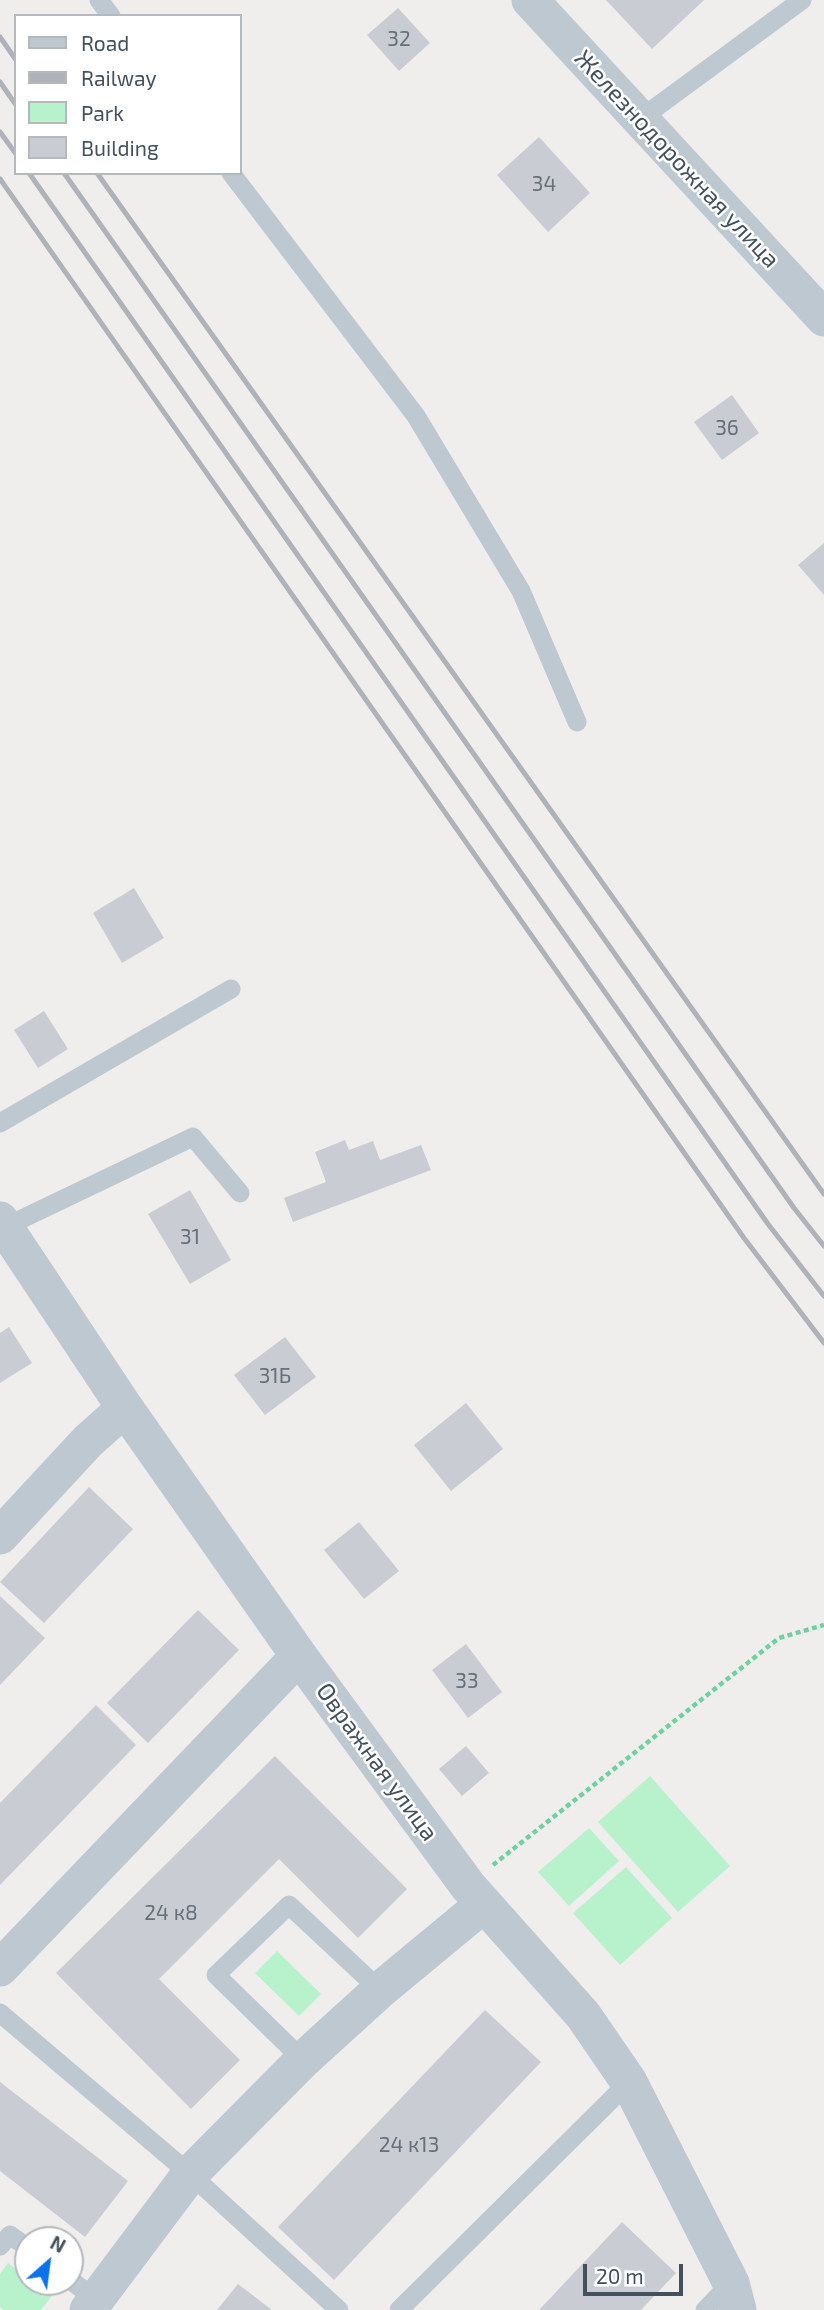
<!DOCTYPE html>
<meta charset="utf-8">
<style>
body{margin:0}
#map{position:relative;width:824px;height:2310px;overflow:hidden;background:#f0eded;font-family:"Exo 2",sans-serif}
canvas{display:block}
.legend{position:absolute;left:14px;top:14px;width:228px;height:161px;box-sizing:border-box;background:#fff;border:2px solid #b4b9be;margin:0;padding:9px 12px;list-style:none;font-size:21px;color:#44515c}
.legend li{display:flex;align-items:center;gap:14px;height:35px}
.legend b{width:35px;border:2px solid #b4b9be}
.north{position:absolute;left:14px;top:2226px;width:70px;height:70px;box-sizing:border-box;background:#fff;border:2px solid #b4b9be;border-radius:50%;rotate:28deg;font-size:19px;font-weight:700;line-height:28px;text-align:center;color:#44515c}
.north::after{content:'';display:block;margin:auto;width:24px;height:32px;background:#0c72ec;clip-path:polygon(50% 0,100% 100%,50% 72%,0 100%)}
.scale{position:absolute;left:583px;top:2264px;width:100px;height:32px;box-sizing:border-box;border:4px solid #44515c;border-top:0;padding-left:9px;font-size:21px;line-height:24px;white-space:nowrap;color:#44515c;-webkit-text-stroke:5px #fff;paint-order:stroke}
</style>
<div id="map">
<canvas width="824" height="2310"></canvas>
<ul class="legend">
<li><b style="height:9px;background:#bdc8d1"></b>Road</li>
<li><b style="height:9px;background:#afb3b9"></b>Railway</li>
<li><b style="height:19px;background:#b8f2cd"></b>Park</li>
<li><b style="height:19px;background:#c9ccd3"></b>Building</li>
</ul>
<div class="north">N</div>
<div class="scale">20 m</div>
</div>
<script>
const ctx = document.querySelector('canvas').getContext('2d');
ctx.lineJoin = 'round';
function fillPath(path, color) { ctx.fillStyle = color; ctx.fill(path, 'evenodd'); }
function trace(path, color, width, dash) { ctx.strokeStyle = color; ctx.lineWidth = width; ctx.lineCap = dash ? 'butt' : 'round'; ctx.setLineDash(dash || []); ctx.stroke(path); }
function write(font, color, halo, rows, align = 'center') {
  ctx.font = font + ' "Exo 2",sans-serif'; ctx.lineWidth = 5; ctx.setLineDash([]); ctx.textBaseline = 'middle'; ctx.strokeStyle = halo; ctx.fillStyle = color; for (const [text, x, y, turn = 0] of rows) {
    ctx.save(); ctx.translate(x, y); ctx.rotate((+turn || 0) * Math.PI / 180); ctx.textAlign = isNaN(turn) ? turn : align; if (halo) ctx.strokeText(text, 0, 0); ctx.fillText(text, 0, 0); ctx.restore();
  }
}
const green = new Path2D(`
 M 650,1776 L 730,1866 L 678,1912 L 598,1822 Z
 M 589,1828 L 619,1861 L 569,1906 L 538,1872 Z
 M 626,1867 L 672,1918 L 620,1965 L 573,1913 Z
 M 277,1951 L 321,1994 L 299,2016 L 255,1973 Z
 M 8,2263 L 28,2278 L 28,2282 L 34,2282 L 52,2296 L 41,2310 L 4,2310 L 0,2307 L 0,2274 Z`);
const building = new Path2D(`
 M 606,0 L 704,0 L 652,49 Z
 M 398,8 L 430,43 L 399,71 L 367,35 Z
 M 539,137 L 590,193 L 548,232 L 497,175 Z
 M 732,395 L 759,433 L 722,460 L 694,422 Z
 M 824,543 L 824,595 L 798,565 Z
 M 134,888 L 164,938 L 122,963 L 93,913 Z
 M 44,1011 L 68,1049 L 38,1068 L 14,1030 Z
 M 345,1140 L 349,1150 L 373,1141 L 380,1160 L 421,1145 L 431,1170 L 293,1222 L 284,1198 L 326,1182 L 315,1152 Z
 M 190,1190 L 231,1260 L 190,1284 L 148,1214 Z
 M 9,1327 L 32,1363 L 0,1383 L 0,1333 Z
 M 285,1337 L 316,1377 L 265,1415 L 234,1375 Z
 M 466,1403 L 503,1449 L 451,1491 L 414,1445 Z
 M 89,1487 L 133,1529 L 44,1623 L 0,1582 Z
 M 359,1522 L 399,1571 L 364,1599 L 324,1550 Z
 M 0,1596 L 45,1638 L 0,1685 Z
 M 198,1610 L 239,1650 L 148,1743 L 107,1703 Z
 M 466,1644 L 502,1692 L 468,1718 L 432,1670 Z
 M 96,1705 L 136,1745 L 0,1885 L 0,1803 Z
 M 466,1746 L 489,1773 L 462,1796 L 439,1769 Z
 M 275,1756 L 407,1889 L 358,1938 L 279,1859 L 159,1979 L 240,2060 L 191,2109 L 56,1973 Z
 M 485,2010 L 541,2062 L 334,2280 L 278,2227 Z
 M 0,2082 L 128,2181 L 85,2237 L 0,2171 Z
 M 622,2222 L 676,2273 L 641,2310 L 539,2310 Z
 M 238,2284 L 272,2310 L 217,2310 Z`);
const path = new Path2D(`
 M 493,1865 L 779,1638 L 824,1625`);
const service = new Path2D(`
 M 99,0 L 111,16
 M 640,119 L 802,0
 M 231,173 L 416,416 L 521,591 L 577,722
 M 0,1123 L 231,989
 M 5,1227 L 193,1137 L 240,1193
 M 0,2013 L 190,2174 L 339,2310
 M 303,2060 L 216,1975 L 289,1905 L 380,1990
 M 0,2246 L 10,2235 L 28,2248
 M 70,2280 L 96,2299
 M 399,2310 L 629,2082
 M 705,2310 L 731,2283`);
const minor = new Path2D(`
 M 530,0 L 824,318
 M 0,1220 L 125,1408 L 299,1656 L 468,1886 L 583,2015 L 629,2082 L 731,2283 L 738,2310
 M 0,1536 L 88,1441 L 125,1408
 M 0,1968 L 299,1656
 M 88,2310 L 190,2174 L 303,2060 L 380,1990 L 484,1904`);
const rail = new Path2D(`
 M 0,37 L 16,60
 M 0,82 L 16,105
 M 0,132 L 16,154
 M 29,173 L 768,1224 L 824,1296
 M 64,173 L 794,1208 L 824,1246
 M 97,173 L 824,1194
 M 0,179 L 744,1238 L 824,1343`);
const numberNames = [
 ["32",399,39],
 ["34",544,184],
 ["36",727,428],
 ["31",190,1237],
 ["31Б",275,1376],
 ["33",467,1681],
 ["24 к8",171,1913],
 ["24 к13",409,2145]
];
const streetNames = [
 ["Железнодорожная улица",677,159,47],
 ["Овражная улица",377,1762,54]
];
fillPath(green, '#b8f2cd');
fillPath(building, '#c9ccd3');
trace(path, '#6dd29f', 4.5, [5, 3.5]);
trace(service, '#bdc8d1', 19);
trace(minor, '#bdc8d1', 37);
trace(rail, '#afb3b9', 5);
write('21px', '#65707a', null, numberNames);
write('24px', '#44515c', '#fff', streetNames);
</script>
